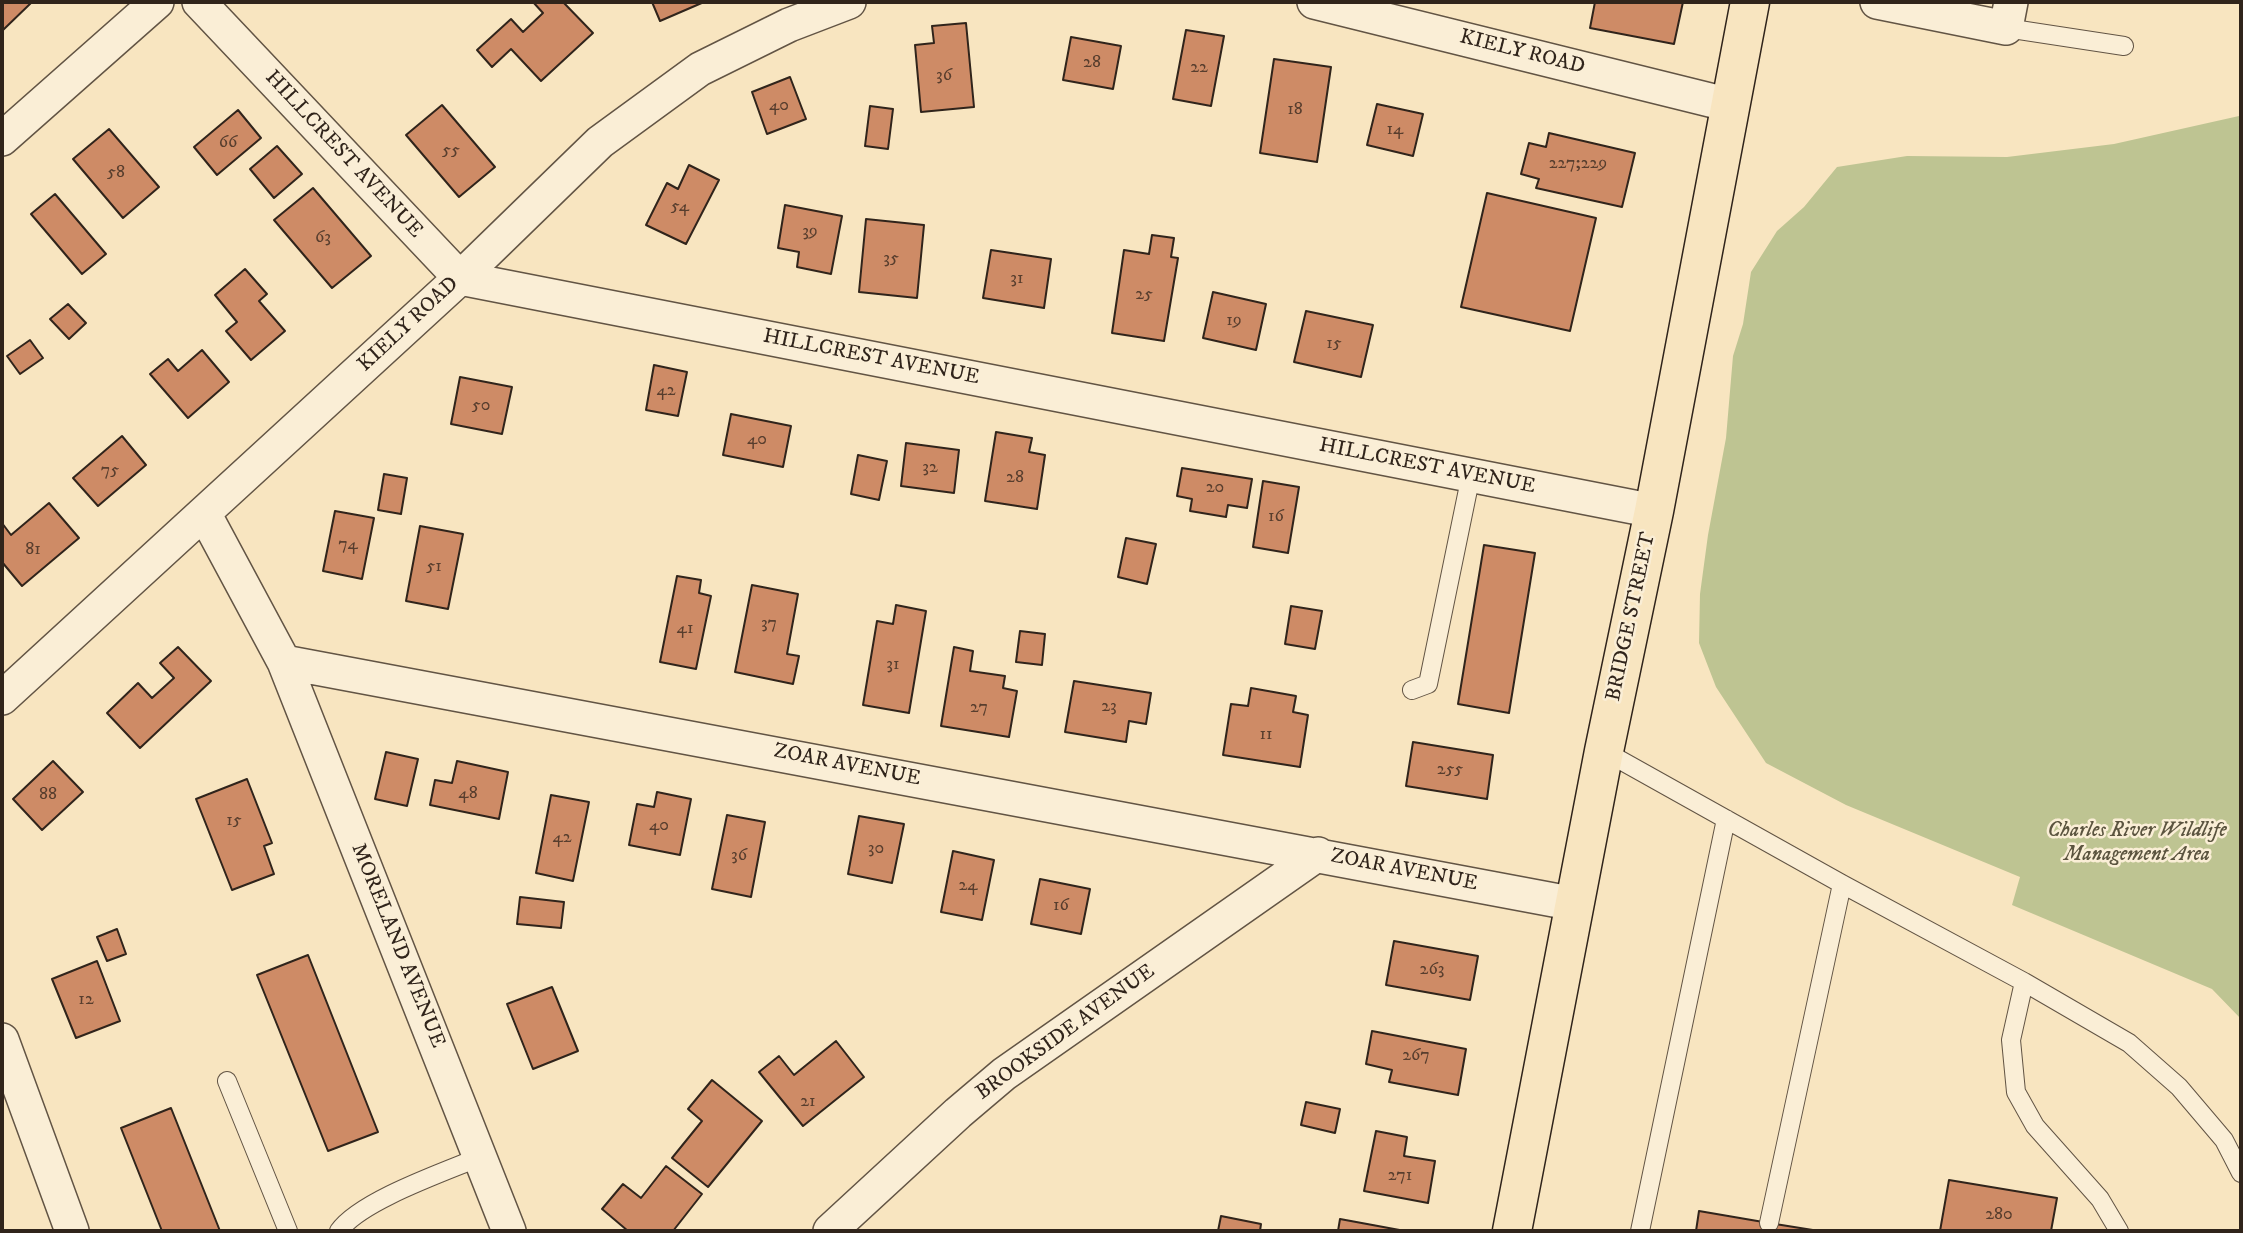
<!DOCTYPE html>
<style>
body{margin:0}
#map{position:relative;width:2243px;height:1233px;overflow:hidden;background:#f8e5c0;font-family:"IM FELL DW Pica",serif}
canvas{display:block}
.frame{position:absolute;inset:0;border:4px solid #30241b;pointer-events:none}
</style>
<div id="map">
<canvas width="2243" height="1233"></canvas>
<div class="frame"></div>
</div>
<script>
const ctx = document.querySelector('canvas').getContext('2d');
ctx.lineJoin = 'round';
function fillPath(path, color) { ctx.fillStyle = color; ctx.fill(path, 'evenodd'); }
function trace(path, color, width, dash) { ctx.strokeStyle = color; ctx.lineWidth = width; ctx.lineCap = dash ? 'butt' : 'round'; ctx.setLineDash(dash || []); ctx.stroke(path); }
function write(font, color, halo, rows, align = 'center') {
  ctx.font = font + ' "IM FELL DW Pica",serif'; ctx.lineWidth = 5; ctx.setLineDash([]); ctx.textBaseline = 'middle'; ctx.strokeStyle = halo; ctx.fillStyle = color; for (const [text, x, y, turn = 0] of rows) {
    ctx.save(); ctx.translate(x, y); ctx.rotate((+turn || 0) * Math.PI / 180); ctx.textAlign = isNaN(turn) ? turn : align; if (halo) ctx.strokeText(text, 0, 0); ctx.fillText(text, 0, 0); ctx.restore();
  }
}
const green = new Path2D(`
 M 2241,108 L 2241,1019 L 2212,989 L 2012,905 L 2020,877 L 1846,805 L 1766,763 L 1716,687 L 1699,643 L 1700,594 L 1708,535 L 1726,438 L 1733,356 L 1743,324 L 1751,272 L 1777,231 L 1804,207 L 1837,167 L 1907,156 L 2007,157 L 2114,144 L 2239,116 Z`);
const building = new Path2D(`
 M 2,2 L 32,2 L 2,31 Z
 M 533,2 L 563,2 L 593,33 L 541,81 L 511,49 L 492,67 L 477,50 L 511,19 L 523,32 L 543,13 Z
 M 652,2 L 704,2 L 660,21 Z
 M 1595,2 L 1683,2 L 1674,44 L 1590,28 Z
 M 966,23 L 974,107 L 921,112 L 915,45 L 934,43 L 932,26 Z
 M 1186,30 L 1224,36 L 1211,106 L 1173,99 Z
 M 1071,37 L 1121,46 L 1113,89 L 1063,80 Z
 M 1274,59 L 1331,67 L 1317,162 L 1260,153 Z
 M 790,77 L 806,119 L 767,134 L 752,92 Z
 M 1377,104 L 1423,114 L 1413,156 L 1367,145 Z
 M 442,105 L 495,167 L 459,197 L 406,135 Z
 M 870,106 L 893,109 L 888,149 L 865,146 Z
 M 238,110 L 261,138 L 217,175 L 194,147 Z
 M 109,129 L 159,187 L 123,218 L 73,159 Z
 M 1549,133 L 1635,153 L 1622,207 L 1536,188 L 1539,179 L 1521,174 L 1529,143 L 1546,147 Z
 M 277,146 L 302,174 L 274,198 L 250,169 Z
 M 689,165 L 719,180 L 686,244 L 646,225 L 667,183 L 678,189 Z
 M 313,188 L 371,256 L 332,288 L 274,220 Z
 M 1487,193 L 1596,218 L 1570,331 L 1461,307 Z
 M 55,194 L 106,254 L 82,274 L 31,214 Z
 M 785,205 L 842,216 L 831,274 L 797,267 L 799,252 L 778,248 Z
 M 866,219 L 924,225 L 917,298 L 859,292 Z
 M 1152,235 L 1174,238 L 1171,257 L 1178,258 L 1164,341 L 1112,333 L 1124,250 L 1149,254 Z
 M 991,250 L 1051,259 L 1044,308 L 983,298 Z
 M 245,269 L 267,294 L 259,301 L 285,331 L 251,360 L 226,331 L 237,322 L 215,295 Z
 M 1213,292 L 1266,304 L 1256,350 L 1203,338 Z
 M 68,304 L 86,323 L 69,339 L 50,319 Z
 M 1306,311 L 1373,325 L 1361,377 L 1294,362 Z
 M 30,340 L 43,358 L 20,374 L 7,356 Z
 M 202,350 L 229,382 L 188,418 L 150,374 L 168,359 L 178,371 Z
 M 654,365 L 687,372 L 678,416 L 646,410 Z
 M 460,377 L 512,387 L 502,434 L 451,424 Z
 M 731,414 L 791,426 L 783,467 L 723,455 Z
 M 996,432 L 1032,438 L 1029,452 L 1045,455 L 1037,509 L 985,501 Z
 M 122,436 L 146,465 L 98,506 L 73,478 Z
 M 906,443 L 959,450 L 954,493 L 901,486 Z
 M 858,455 L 887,461 L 879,500 L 851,494 Z
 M 1182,468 L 1252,479 L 1247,508 L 1228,505 L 1226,517 L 1190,511 L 1192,499 L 1177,496 Z
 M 384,474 L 407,478 L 401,514 L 378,510 Z
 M 1263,481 L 1299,487 L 1288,553 L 1253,547 Z
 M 49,503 L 79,538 L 22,586 L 2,562 L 2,523 L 11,535 Z
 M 335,511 L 374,518 L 362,579 L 323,571 Z
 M 420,526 L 463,534 L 448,609 L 406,601 Z
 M 1126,538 L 1156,544 L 1147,584 L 1118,577 Z
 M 1484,545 L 1535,553 L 1509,713 L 1458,704 Z
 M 677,576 L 701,580 L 699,593 L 711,596 L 696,669 L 660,662 Z
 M 752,585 L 798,594 L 787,654 L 799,656 L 793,684 L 735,672 Z
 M 896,605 L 926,611 L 909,713 L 863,705 L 877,621 L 893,624 Z
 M 1291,606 L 1322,611 L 1315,649 L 1285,644 Z
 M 1020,631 L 1045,634 L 1042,665 L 1016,662 Z
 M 178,647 L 211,681 L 140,748 L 107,713 L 138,683 L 152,698 L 174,678 L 160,663 Z
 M 954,647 L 973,651 L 970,671 L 1005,676 L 1003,688 L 1017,691 L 1009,737 L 941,726 Z
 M 1074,681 L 1151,693 L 1146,724 L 1129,721 L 1126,742 L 1065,732 Z
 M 1251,688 L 1296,696 L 1293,712 L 1308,715 L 1300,767 L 1223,755 L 1231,704 L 1248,706 Z
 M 1413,742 L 1493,755 L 1487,799 L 1406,786 Z
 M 386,752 L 418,759 L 407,806 L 375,799 Z
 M 53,761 L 83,792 L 42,830 L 13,799 Z
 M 457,761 L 508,772 L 499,819 L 430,805 L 435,780 L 452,783 Z
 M 247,779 L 272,843 L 264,846 L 274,874 L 232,890 L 196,799 Z
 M 657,792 L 691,799 L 680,855 L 629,845 L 637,804 L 654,807 Z
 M 551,795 L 589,802 L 573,881 L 536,873 Z
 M 727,815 L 765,822 L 751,897 L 712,889 Z
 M 859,816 L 904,824 L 892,883 L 848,874 Z
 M 953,851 L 994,860 L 982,920 L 941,912 Z
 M 1040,879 L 1090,889 L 1081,934 L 1031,924 Z
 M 520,897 L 564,902 L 561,928 L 517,924 Z
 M 117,929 L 126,954 L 107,961 L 97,937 Z
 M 1394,941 L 1478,956 L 1470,1000 L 1386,985 Z
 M 308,955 L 378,1132 L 328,1151 L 257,975 Z
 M 97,961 L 120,1021 L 76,1038 L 52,979 Z
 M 552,987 L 578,1051 L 533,1069 L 507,1004 Z
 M 1372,1031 L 1466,1049 L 1458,1095 L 1389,1082 L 1392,1070 L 1366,1064 Z
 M 836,1041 L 864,1077 L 803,1126 L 759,1072 L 779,1056 L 794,1075 Z
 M 712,1080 L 762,1121 L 708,1187 L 672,1158 L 702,1121 L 688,1109 Z
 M 1306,1102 L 1340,1109 L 1335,1133 L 1301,1125 Z
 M 171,1108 L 220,1231 L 162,1231 L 121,1128 Z
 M 1376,1131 L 1407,1137 L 1404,1156 L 1435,1161 L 1428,1203 L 1364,1191 Z
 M 666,1166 L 702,1194 L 673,1231 L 628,1231 L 602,1209 L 623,1184 L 641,1198 Z
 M 1949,1180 L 2057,1198 L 2051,1231 L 1940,1231 Z
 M 1699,1211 L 1769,1223 L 1819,1231 L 1696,1231 Z
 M 1221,1216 L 1261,1224 L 1260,1231 L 1218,1231 Z
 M 1340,1219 L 1405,1231 L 1338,1231 Z`);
const lane = new Path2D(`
 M 2006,28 L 2124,46
 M 1412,690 L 1428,684 L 1471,475
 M 1604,751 L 1842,884 L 2024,982 L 2129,1043 L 2179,1087 L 2224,1140 L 2241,1173
 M 2024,982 L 2011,1040 L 2016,1092 L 2035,1126 L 2100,1199 L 2119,1231
 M 227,1081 L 288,1231
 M 1769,1223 L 1842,884
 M 339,1231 C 360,1201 444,1172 480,1157
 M 1640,1231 L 1726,819`);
const street = new Path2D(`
 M 199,2 L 460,278 L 1654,511
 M 1314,2 L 1730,105
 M 1877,2 L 2006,28 L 2011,2
 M 2,139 L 157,2
 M 204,513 L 284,662 L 1575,904
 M 284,662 L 509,1231
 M 2,698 L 460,278 L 600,142 L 700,69 L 789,25 L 849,2
 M 2,1040 L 72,1231
 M 830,1231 L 958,1113 L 1004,1074 L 1318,854`);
const primary = new Path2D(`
 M 1512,1231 L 1604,751 L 1654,511 L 1750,2`);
const numberNames = [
 ["28",1092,63],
 ["22",1199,68],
 ["36",944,76],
 ["40",779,106],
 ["18",1295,110],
 ["14",1395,130],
 ["66",228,143],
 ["55",451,151],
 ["227;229",1578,164],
 ["58",116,173],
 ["54",680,207],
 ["39",810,232],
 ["63",323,238],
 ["35",891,259],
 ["31",1017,279],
 ["25",1144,295],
 ["19",1234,321],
 ["15",1334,344],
 ["42",666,391],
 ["50",481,406],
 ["40",757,440],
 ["32",930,468],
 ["75",110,471],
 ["28",1015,478],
 ["20",1215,488],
 ["16",1276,517],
 ["74",348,545],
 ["81",33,550],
 ["51",434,567],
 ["37",769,624],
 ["41",685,629],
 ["31",893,665],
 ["23",1109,707],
 ["27",979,708],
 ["11",1266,735],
 ["255",1450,770],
 ["48",468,794],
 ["88",48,795],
 ["15",234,821],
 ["40",659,826],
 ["42",562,838],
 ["30",876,849],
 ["36",739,856],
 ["24",968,886],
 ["16",1061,906],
 ["263",1432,970],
 ["12",86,1000],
 ["267",1416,1056],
 ["21",808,1102],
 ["271",1400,1176],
 ["280",1999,1215]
];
const streetNames = [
 ["KIELY ROAD",1522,53,14],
 ["HILLCREST AVENUE",343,155,47],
 ["KIELY ROAD",409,325,-43],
 ["HILLCREST AVENUE",871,358,11],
 ["HILLCREST AVENUE",1427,467,11],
 ["BRIDGE STREET",1632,617,-78],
 ["ZOAR AVENUE",847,766,11],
 ["ZOAR AVENUE",1404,871,11],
 ["MORELAND AVENUE",397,946,68],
 ["BROOKSIDE AVENUE",1066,1033,-36]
];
const parkNames = [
 ["Charles River Wildlife",2137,832],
 ["Management Area",2137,856]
];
fillPath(green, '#bec492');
fillPath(building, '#ce8b66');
trace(building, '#30241b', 2);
trace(lane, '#625444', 20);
trace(street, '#625444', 36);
trace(primary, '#30241b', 41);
trace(lane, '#faeed6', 18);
trace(street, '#faeed6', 33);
trace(primary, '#f8e5c0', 38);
write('18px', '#583e2e', null, numberNames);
write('21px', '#30241b', '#faeed6', streetNames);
write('italic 21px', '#5b543f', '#faeed6', parkNames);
</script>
